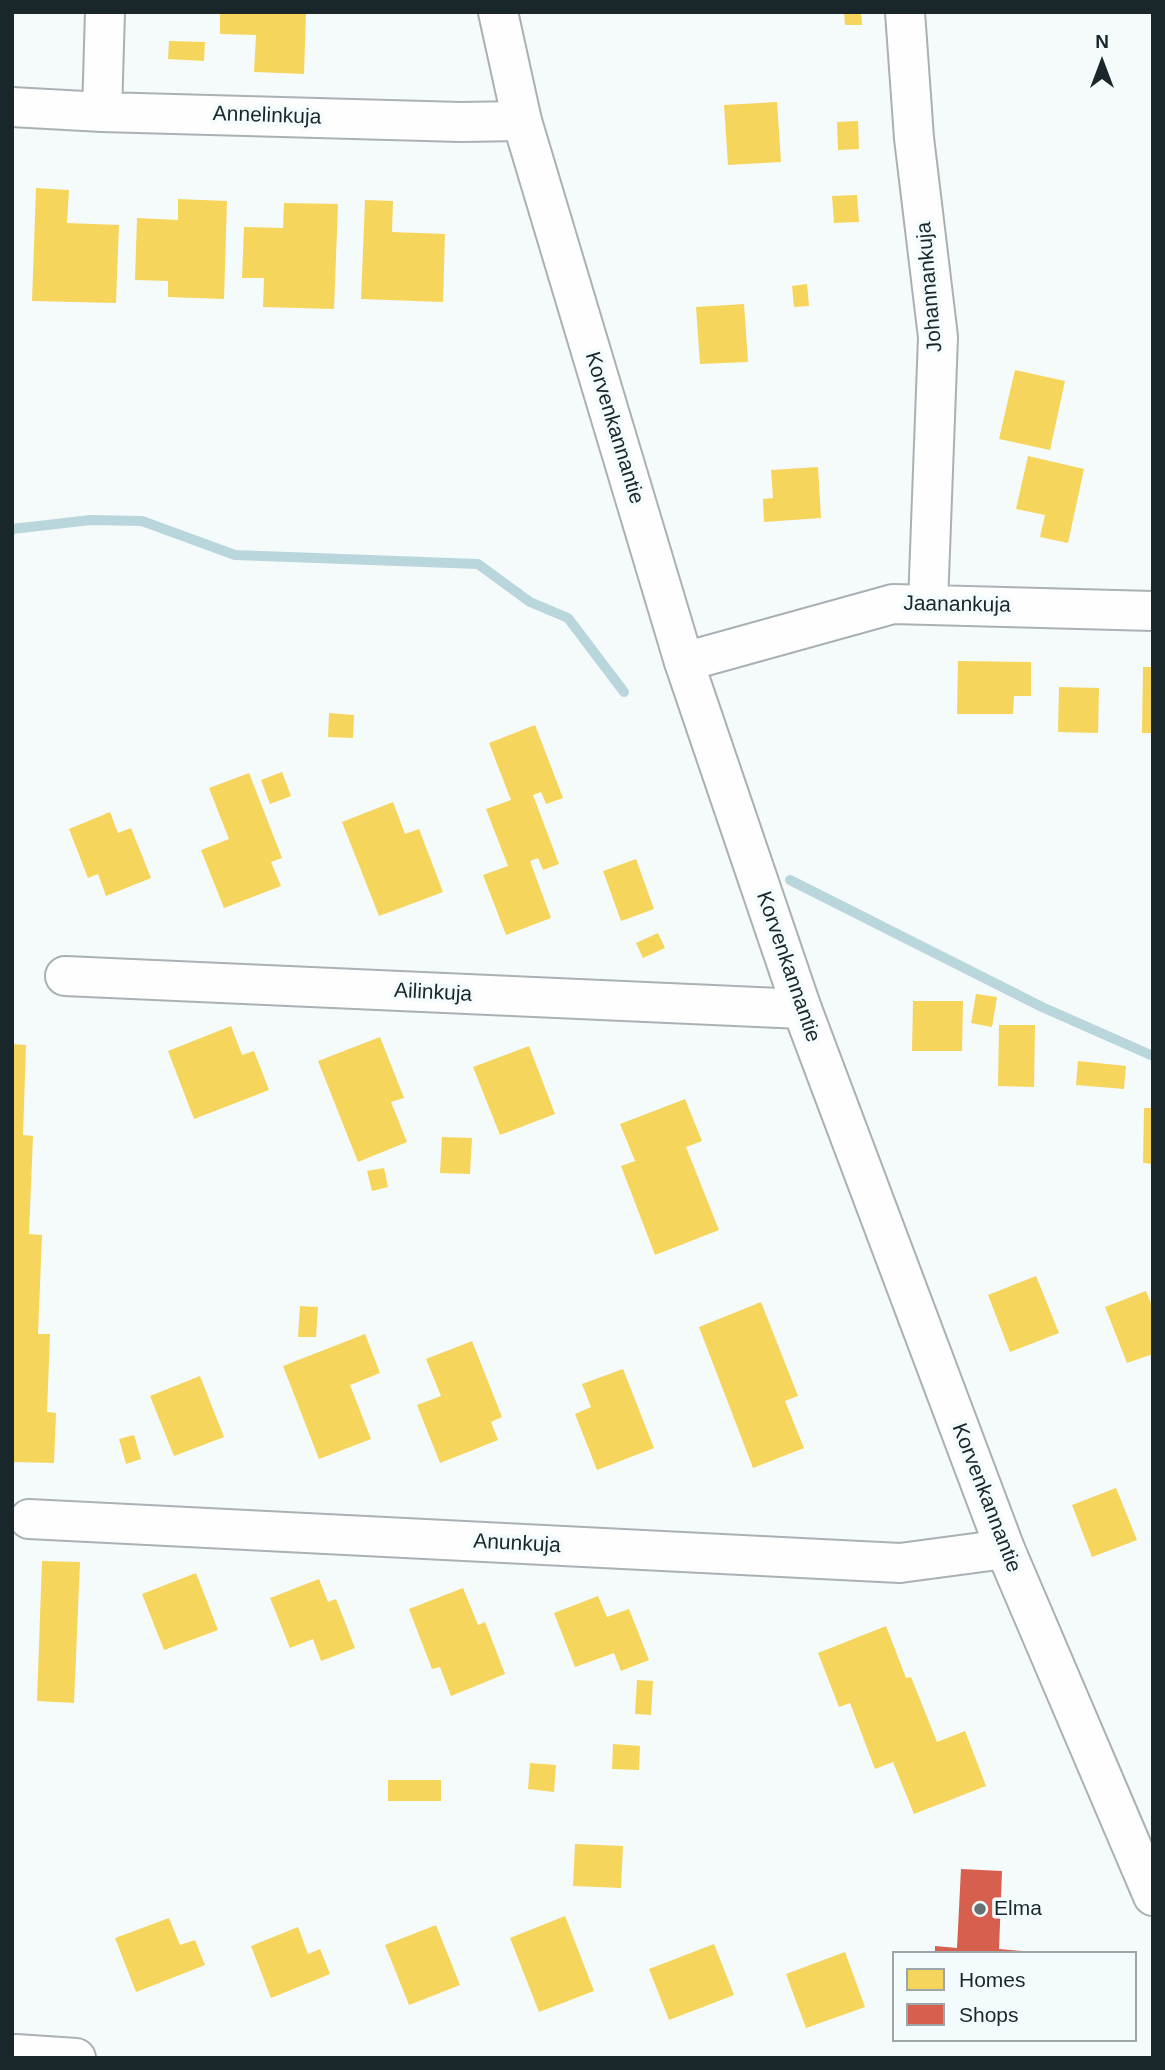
<!DOCTYPE html>
<style>
body{margin:0}
#map{position:relative;width:1165px;height:2070px;overflow:hidden;background:#f5fafb;font-family:Arial,sans-serif}
canvas{display:block}
.frame{position:absolute;inset:0;border:14px solid #19272a;pointer-events:none}
.legend{position:absolute;left:892px;top:1951px;width:245px;height:91px;box-sizing:border-box;background:#f3fbfd;border:2px solid #9ca6a9;margin:0;padding:9px 12px;list-style:none;font-size:21px;color:#19272a}
.legend li{display:flex;align-items:center;gap:14px;height:35px}
.legend b{width:35px;border:2px solid #9ca6a9}
.north{position:absolute;left:1067px;top:28px;width:70px;height:70px;-webkit-text-stroke:5px #f3fbfd;paint-order:stroke;rotate:0deg;font-size:19px;font-weight:700;line-height:28px;text-align:center;color:#19272a}
.north::after{content:'';display:block;margin:auto;width:24px;height:32px;background:#19272a;clip-path:polygon(50% 0,100% 100%,50% 72%,0 100%)}
</style>
<div id="map">
<canvas width="1165" height="2070"></canvas>
<div class="frame"></div>
<ul class="legend">
<li><b style="height:19px;background:#f6d55c"></b>Homes</li>
<li><b style="height:19px;background:#d6604d"></b>Shops</li>
</ul>
<div class="north">N</div>
</div>
<script>
const ctx = document.querySelector('canvas').getContext('2d');
ctx.lineJoin = 'round';
function fillPath(path, color) { ctx.fillStyle = color; ctx.fill(path, 'evenodd'); }
function trace(path, color, width, dash) { ctx.strokeStyle = color; ctx.lineWidth = width; ctx.lineCap = dash ? 'butt' : 'round'; ctx.setLineDash(dash || []); ctx.stroke(path); }
function write(font, color, halo, rows, align = 'center') {
  ctx.font = font + ' Arial,sans-serif'; ctx.lineWidth = 7; ctx.setLineDash([]); ctx.textBaseline = 'middle'; ctx.strokeStyle = halo; ctx.fillStyle = color; for (const [text, x, y, turn = 0] of rows) {
    ctx.save(); ctx.translate(x, y); ctx.rotate((+turn || 0) * Math.PI / 180); ctx.textAlign = isNaN(turn) ? turn : align; if (halo) ctx.strokeText(text, 0, 0); ctx.fillText(text, 0, 0); ctx.restore();
  }
}
const homes = new Path2D(`
 M 220,12 L 306,12 L 304,74 L 254,72 L 256,35 L 220,34 Z
 M 844,12 L 861,12 L 862,25 L 845,25 Z
 M 169,41 L 205,42 L 204,61 L 168,59 Z
 M 777,102 L 781,162 L 728,165 L 724,105 Z
 M 858,121 L 859,149 L 838,150 L 837,122 Z
 M 36,188 L 69,190 L 67,223 L 119,225 L 116,303 L 32,301 Z
 M 857,195 L 859,222 L 834,223 L 832,196 Z
 M 178,199 L 227,201 L 224,299 L 168,297 L 168,281 L 135,280 L 137,218 L 178,220 Z
 M 365,200 L 393,201 L 392,232 L 445,234 L 443,302 L 361,299 Z
 M 284,203 L 338,204 L 334,309 L 263,307 L 264,278 L 242,278 L 244,227 L 283,228 Z
 M 807,284 L 809,306 L 794,307 L 792,286 Z
 M 744,304 L 748,362 L 700,364 L 696,307 Z
 M 1015,370 L 1065,381 L 1050,450 L 999,439 Z
 M 1028,456 L 1084,469 L 1068,543 L 1040,537 L 1045,515 L 1016,509 Z
 M 818,467 L 821,518 L 764,522 L 763,499 L 773,498 L 771,470 Z
 M 958,661 L 1031,662 L 1031,696 L 1014,696 L 1013,714 L 957,714 Z
 M 1143,667 L 1153,667 L 1153,733 L 1142,733 Z
 M 1059,687 L 1099,688 L 1098,733 L 1058,732 Z
 M 329,713 L 354,715 L 353,738 L 328,737 Z
 M 535,725 L 563,798 L 546,804 L 541,792 L 533,795 L 559,864 L 543,870 L 538,858 L 530,861 L 551,918 L 506,935 L 483,875 L 508,866 L 486,809 L 511,800 L 489,743 Z
 M 282,772 L 291,796 L 270,804 L 261,780 Z
 M 249,773 L 282,858 L 271,862 L 281,886 L 224,908 L 201,850 L 229,839 L 209,788 Z
 M 393,802 L 405,834 L 419,829 L 443,892 L 379,916 L 342,822 Z
 M 110,812 L 118,833 L 131,828 L 151,878 L 106,896 L 98,874 L 88,878 L 69,829 Z
 M 636,859 L 654,909 L 621,921 L 603,871 Z
 M 658,933 L 665,948 L 643,958 L 636,943 Z
 M 976,994 L 997,997 L 992,1027 L 971,1023 Z
 M 913,1001 L 963,1001 L 962,1051 L 912,1051 Z
 M 999,1025 L 1035,1025 L 1034,1087 L 998,1086 Z
 M 231,1026 L 242,1055 L 254,1051 L 269,1090 L 194,1119 L 168,1051 Z
 M 380,1037 L 404,1098 L 391,1102 L 407,1142 L 358,1162 L 318,1061 Z
 M 12,1044 L 26,1045 L 23,1135 L 33,1136 L 29,1234 L 42,1235 L 38,1334 L 50,1334 L 47,1412 L 56,1413 L 54,1463 L 12,1462 Z
 M 529,1046 L 555,1114 L 500,1135 L 473,1067 Z
 M 1078,1061 L 1126,1066 L 1124,1089 L 1076,1085 Z
 M 685,1099 L 702,1141 L 686,1147 L 719,1230 L 655,1255 L 621,1166 L 635,1161 L 620,1124 Z
 M 1144,1108 L 1153,1108 L 1153,1164 L 1143,1163 Z
 M 442,1137 L 472,1138 L 470,1174 L 440,1173 Z
 M 384,1168 L 388,1187 L 372,1191 L 367,1171 Z
 M 1036,1276 L 1059,1333 L 1010,1352 L 988,1295 Z
 M 1146,1291 L 1153,1308 L 1153,1354 L 1127,1363 L 1105,1307 Z
 M 761,1302 L 798,1396 L 785,1401 L 804,1448 L 753,1468 L 699,1327 Z
 M 300,1306 L 318,1307 L 316,1337 L 298,1337 Z
 M 365,1334 L 380,1373 L 350,1385 L 371,1439 L 319,1459 L 283,1366 Z
 M 472,1341 L 502,1417 L 491,1422 L 498,1440 L 440,1463 L 417,1405 L 441,1396 L 426,1359 Z
 M 623,1369 L 654,1448 L 597,1470 L 575,1414 L 591,1407 L 582,1384 Z
 M 200,1376 L 224,1437 L 174,1456 L 150,1396 Z
 M 134,1435 L 141,1459 L 126,1464 L 119,1439 Z
 M 1116,1488 L 1137,1540 L 1092,1557 L 1072,1505 Z
 M 42,1561 L 80,1562 L 74,1703 L 37,1701 Z
 M 196,1573 L 218,1630 L 164,1650 L 142,1594 Z
 M 319,1579 L 328,1602 L 336,1599 L 355,1648 L 321,1661 L 313,1639 L 290,1648 L 270,1598 Z
 M 463,1588 L 478,1625 L 485,1622 L 505,1674 L 451,1696 L 440,1667 L 432,1669 L 409,1609 Z
 M 598,1596 L 607,1617 L 629,1609 L 649,1660 L 621,1671 L 614,1653 L 575,1667 L 554,1613 Z
 M 886,1626 L 906,1678 L 911,1677 L 937,1742 L 965,1731 L 986,1786 L 914,1814 L 893,1762 L 875,1769 L 850,1703 L 839,1707 L 818,1653 Z
 M 637,1680 L 653,1681 L 651,1715 L 635,1714 Z
 M 613,1744 L 640,1746 L 639,1770 L 612,1769 Z
 M 530,1763 L 556,1765 L 554,1792 L 528,1789 Z
 M 388,1780 L 441,1780 L 441,1801 L 388,1801 Z
 M 575,1844 L 623,1846 L 621,1888 L 573,1886 Z
 M 565,1916 L 594,1991 L 539,2012 L 510,1938 Z
 M 169,1918 L 180,1945 L 195,1940 L 205,1965 L 136,1992 L 115,1938 Z
 M 436,1925 L 460,1985 L 409,2005 L 385,1945 Z
 M 298,1927 L 308,1954 L 320,1949 L 330,1974 L 271,1998 L 251,1946 Z
 M 714,1944 L 734,1995 L 669,2020 L 649,1969 Z
 M 845,1952 L 865,2007 L 806,2028 L 786,1974 Z`);
const shops = new Path2D(`
 M 961,1869 L 1002,1871 L 999,1949 L 1022,1951 L 1022,1953 L 935,1953 L 935,1946 L 957,1948 Z`);
const stream = new Path2D(`
 M 12,529 L 91,520 L 142,521 L 235,555 L 478,564 L 530,602 L 568,618 L 624,692
 M 790,880 L 1042,1007 L 1153,1056`);
const street = new Path2D(`
 M 905,12 L 914,138 L 938,337 L 928,604
 M 12,107 L 102,112 L 461,122 L 522,121
 M 102,112 L 105,12
 M 684,662 L 893,604 L 1153,611
 M 65,976 L 802,1009
 M 29,1519 L 900,1563 L 1005,1549
 M 16,2054 L 76,2058`);
const secondary = new Path2D(`
 M 498,12 L 522,121 L 684,662 L 802,1009 L 1005,1549 L 1153,1896`);
const markers = [
 [980,1909,7,"#667173"]
];
const streetNames = [
 ["Annelinkuja",267,116,2],
 ["Johannankuja",930,287,-95],
 ["Korvenkannantie",614,428,73],
 ["Jaanankuja",957,605,1],
 ["Korvenkannantie",788,967,71],
 ["Ailinkuja",433,993,3],
 ["Korvenkannantie",986,1498,69],
 ["Anunkuja",517,1544,3]
];
const poiNames = [
 ["Elma",994,1909]
];
fillPath(homes, '#f6d55c');
fillPath(shops, '#d6604d');
trace(stream, '#bad6dd', 10);
trace(street, '#a9b1b4', 42);
trace(secondary, '#a9b1b4', 42);
trace(street, '#fefefe', 38);
trace(secondary, '#fefefe', 38);
for (const [x, y, r, color] of markers) { const dot = new Path2D(); dot.arc(x, y, r, 0, 2 * Math.PI); ctx.fillStyle = color; ctx.fill(dot); trace(dot, '#f3fbfd', 2.5); }
write('21px', '#19272a', '#f3fbfd', streetNames);
write('21px', '#19272a', '#f3fbfd', poiNames, 'left');
</script>
